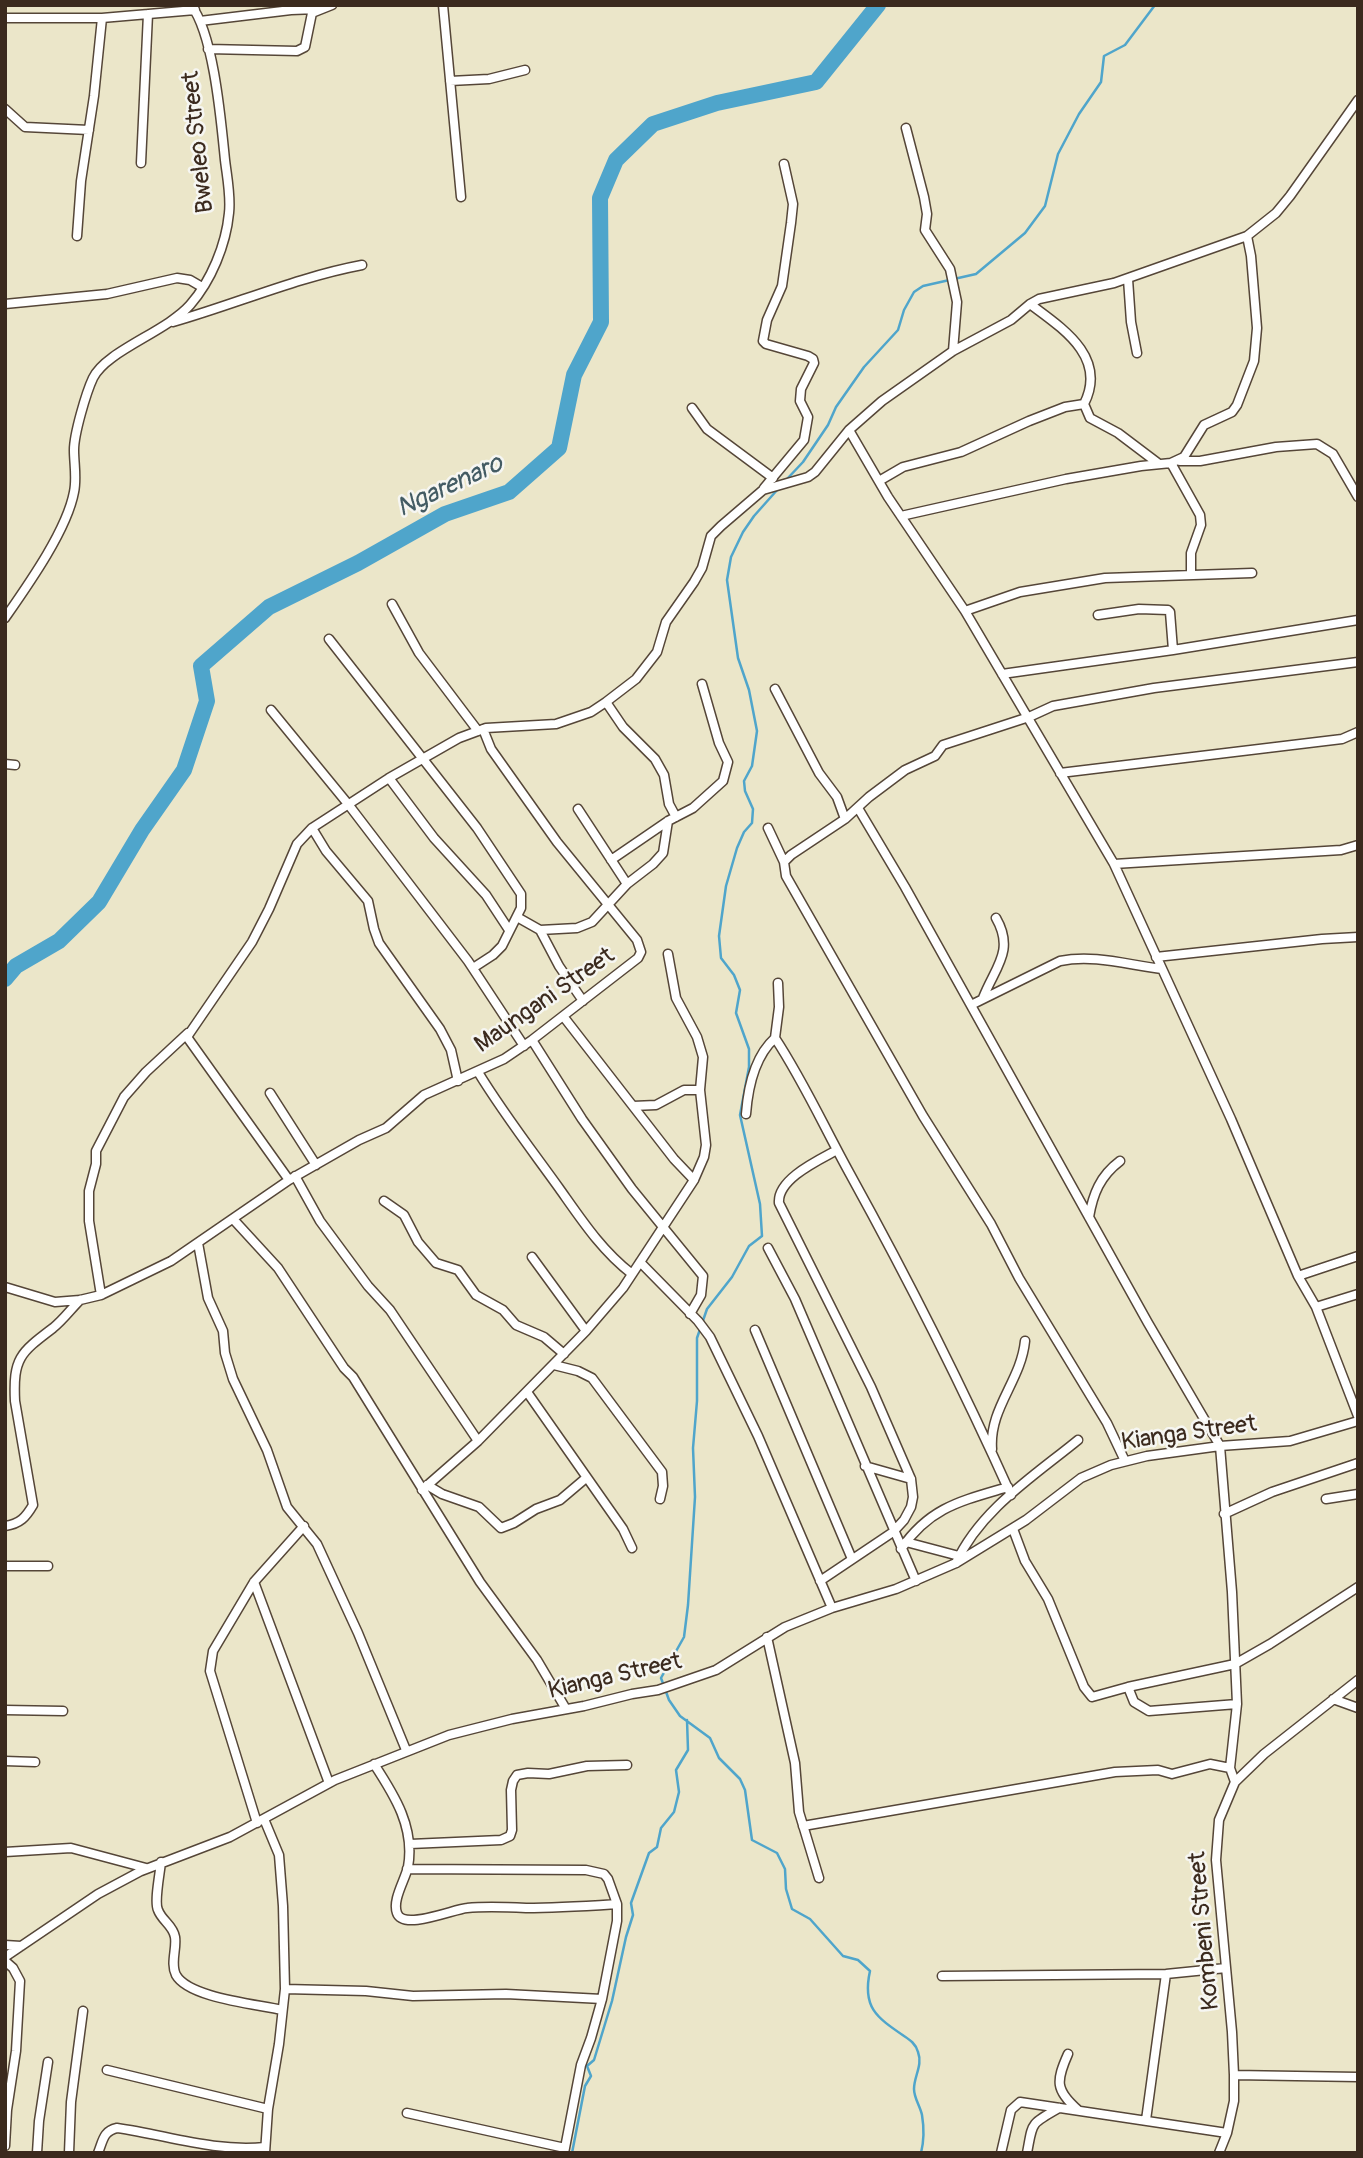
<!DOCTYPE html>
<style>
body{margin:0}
#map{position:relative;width:1363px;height:2158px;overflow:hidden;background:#ebe6c9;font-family:Pangolin,sans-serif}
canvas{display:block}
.frame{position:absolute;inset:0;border:7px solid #3b2a1e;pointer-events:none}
</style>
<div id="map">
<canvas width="1363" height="2158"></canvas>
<div class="frame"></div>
</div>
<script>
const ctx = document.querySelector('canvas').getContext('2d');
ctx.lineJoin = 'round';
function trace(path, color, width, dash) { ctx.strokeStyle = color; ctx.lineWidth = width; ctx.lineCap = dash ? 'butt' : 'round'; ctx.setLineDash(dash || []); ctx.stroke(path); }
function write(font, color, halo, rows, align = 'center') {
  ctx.font = font + ' Pangolin,sans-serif'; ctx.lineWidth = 5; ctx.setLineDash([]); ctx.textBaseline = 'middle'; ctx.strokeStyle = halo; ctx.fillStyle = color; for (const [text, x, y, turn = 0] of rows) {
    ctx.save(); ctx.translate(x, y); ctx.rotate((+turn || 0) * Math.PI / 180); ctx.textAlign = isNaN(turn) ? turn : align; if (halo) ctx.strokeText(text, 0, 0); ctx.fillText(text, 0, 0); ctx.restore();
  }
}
const stream = new Path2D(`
 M 787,479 L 803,462 L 828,425 L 836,407 L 864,367 L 898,330 L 904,310 L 914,292 L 923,286 L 976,274 L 1025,233 L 1045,206 L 1058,154 L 1079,114 L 1101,82 L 1104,56 L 1125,45 L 1155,5
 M 778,489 L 754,516 L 743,532 L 731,557 L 727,580 L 738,658 L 749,690 L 757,731 L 752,766 L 744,781 L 745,791 L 753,809 L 752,823 L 744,832 L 737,848 L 726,886 L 719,936 L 721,958 L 734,975 L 740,990 L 736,1013 L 749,1049 L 749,1067 L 740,1115 L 760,1204 L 762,1236 L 749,1246 L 732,1277 L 707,1309 L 697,1338 L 697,1401 L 693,1448 L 695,1497 L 688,1605 L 684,1637 L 661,1678 L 669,1700 L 680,1716 L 710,1738 L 719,1758 L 740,1779 L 745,1790 L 752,1840 L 777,1853 L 785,1869 L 786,1889 L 792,1909 L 810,1919 L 843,1956 L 858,1960 L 870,1971 C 862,2007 876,2017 904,2036 C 910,2040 916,2044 918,2052 C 923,2065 914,2076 914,2089 C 914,2098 920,2106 922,2115 C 924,2127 924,2141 921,2153
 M 572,2153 L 585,2086 L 591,2076 L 587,2066 L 594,2060 L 612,2001 L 626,1937 L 633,1915 L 631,1903 L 649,1853 L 657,1847 L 661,1828 L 674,1812 L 679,1792 L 676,1770 L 688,1750 L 687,1720`);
const river = new Path2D(`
 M 5,979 L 16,966 L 59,941 L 99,902 L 142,830 L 184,770 L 207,701 L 201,666 L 269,607 L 358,563 L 445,514 L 509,492 L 559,448 L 574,375 L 601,322 L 600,198 L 616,160 L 653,124 L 717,103 L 816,82 L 878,5`);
const minor = new Path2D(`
 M 443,5 L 461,197
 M 5,18 L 102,18 L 195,10
 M 200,21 L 291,10 L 318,9
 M 208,49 L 297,51 L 305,47 L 312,13 L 332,5
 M 450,81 L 489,79 L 525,70
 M 5,109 L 25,127 L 89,130
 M 906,128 L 924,197 L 927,214 L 925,230 L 950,269 L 957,302 L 953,351
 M 141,163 L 148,14
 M 77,236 L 81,181 L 94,96 L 102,18
 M 1128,279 L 1131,322 L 1137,353
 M 5,304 L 107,294 L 177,278 L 190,280 L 202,287
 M 1030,304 C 1062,328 1108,357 1084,404 L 1090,418 L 1118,433 L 1159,464
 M 173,322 C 236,304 298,277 362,265
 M 692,408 L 707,429 L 773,478
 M 849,430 L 888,497 L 965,611 L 1114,864 L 1231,1119 L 1298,1276 L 1316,1307 L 1358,1416
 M 1180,461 L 1200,461 L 1276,447 L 1317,444 L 1333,454 L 1358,497
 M 1171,463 L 1200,515 L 1201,525 L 1191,553 L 1191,575
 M 879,481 L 903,467 L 961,452 L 1029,421 L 1065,407 L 1084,404
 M 764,488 L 804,440 L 808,417 L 800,401 L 801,389 L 814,363 L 813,359 L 808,356 L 766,344 L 763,341 L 767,320 L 782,286 L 791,223 L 793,204 L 784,164
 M 901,516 L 1066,479 L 1141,466 L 1171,463 L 1184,457 L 1204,425 L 1232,412 L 1237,405 L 1254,361 L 1257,328 L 1251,256 L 1247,236
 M 392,604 L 419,653 L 478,731
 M 965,611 L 1020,592 L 1105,578 L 1252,573
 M 1098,615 L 1139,609 L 1168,610 L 1170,612 L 1173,650
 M 5,618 C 28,585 67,530 74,492 C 77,478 74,464 74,450 C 74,434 86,393 93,378 C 106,351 166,332 190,305 C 211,281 226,245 229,213 C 231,196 227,177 225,160 C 221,121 214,35 191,5
 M 329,639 L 477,828 L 521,894 L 521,908 L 502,946 L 493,955 L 473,968
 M 1002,674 L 1173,650 L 1358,620
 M 775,689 L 819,773 L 837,797 L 845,819
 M 606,702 L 623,727 L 655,759 L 664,775 L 669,804 L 676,817
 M 271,710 L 348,804 L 468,961 L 524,1046
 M 5,764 L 15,765
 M 1060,773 L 1342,739 L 1358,732
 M 389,778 L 434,838 L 486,895 L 509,930
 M 858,808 L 905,887 L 1148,1323 L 1220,1446 L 1232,1592 L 1237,1704 L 1230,1768 L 1235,1782
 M 578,809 L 627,884
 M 312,828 L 326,851 L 368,901 L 374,929 L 379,943 L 440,1029 L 451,1050 L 458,1081
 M 768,828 L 784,862
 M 611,860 L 668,821 L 693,808 L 723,781 L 728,762 L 719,743 L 702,684
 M 1114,864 L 1341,850 L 1358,845
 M 517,917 L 540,930 L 559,966 L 583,1001
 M 540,930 L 577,928 L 592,922 L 627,884 L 653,864 L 663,853 L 668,821
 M 1156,957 L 1322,939 L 1358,937
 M 983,998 C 995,967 1015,951 996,918
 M 971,1005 L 1060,961 C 1094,954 1128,965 1162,969
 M 563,1016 L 674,1159 L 694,1180
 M 775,1038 C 804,1082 825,1129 850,1174 C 908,1279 962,1386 1011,1495
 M 532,1040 L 582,1119 L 632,1189 L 703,1276 L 701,1295 L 690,1314
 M 478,1072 C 503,1113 531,1149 559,1188 C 581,1219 601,1250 632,1274
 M 270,1093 L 316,1165
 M 633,1106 L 656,1105 L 684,1090 L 700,1090
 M 746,1114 C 748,1088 755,1056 775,1038 L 779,1007 L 778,983
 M 295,1176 L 320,1221 L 368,1286 L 390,1310 L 478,1441
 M 289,1180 L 187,1037 L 252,942 L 269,909 L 297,844 L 312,828 L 389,778 L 459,738 L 486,728 L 556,724 L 591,712 L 606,702 L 636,679 L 657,652 L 666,622 L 694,582 L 702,568 L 711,536 L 721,526 L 763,490 L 808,477 L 815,472 L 849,430 L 882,401 L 953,351 L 1011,320 L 1030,304 L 1039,299 L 1114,283 L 1247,236 L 1276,213 L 1290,196 L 1358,100
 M 384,1201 L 404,1215 L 418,1242 L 436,1263 L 458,1270 L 476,1295 L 503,1310 L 516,1325 L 544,1337 L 564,1354
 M 1089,1217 C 1093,1194 1100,1176 1120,1161
 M 233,1219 L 278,1268 L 344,1368 L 353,1377 L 480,1582 L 537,1660 L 566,1709
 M 198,1243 L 208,1298 L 223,1331 L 225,1353 L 233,1379 L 267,1450 L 287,1507 L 317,1544 L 358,1633 L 406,1750
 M 768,1248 L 795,1299 L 916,1581
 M 532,1257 L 586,1331
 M 640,1262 L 698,1321 L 710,1337 L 758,1436 L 832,1608
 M 1298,1276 L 1358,1256
 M 5,1287 L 55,1302 L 80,1300 L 101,1295 L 171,1261 L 289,1180 L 359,1140 L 386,1128 L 424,1095 L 504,1059 L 532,1040 L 638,958 L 641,952 L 637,940 L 557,842 L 491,749 L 483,729
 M 101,1295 L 89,1221 L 89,1191 L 96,1164 L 96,1151 L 124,1097 L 146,1072 L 188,1033
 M 1316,1307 L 1358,1294
 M 755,1330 L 852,1559
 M 554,1365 L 578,1371 L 592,1378 L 662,1472 L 663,1486 L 660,1499
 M 527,1392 L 623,1529 L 632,1548
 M 992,1449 C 989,1408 1021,1381 1025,1341
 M 1125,1461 L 1107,1423 L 1019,1278 L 991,1224 L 923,1116 L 786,876 L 784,862 L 791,855 L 845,819 L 869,797 L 905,770 L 935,756 L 943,745 L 1029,717 L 1053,706 L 1154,688 L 1358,662
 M 865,1466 L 911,1479
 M 427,1485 L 442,1494 L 479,1507 L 501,1528 L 514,1523 L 536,1509 L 560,1500 L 586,1478
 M 422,1490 L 478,1441 L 586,1331 L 623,1288 L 694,1180 L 704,1157 L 706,1145 L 700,1090 L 703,1057 L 697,1037 L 676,998 L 668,954
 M 1326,1499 L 1358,1494
 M 1224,1514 L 1272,1492 L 1358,1463
 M 5,1526 C 20,1524 26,1517 33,1505 L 15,1401 C 13,1358 20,1353 53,1328 C 63,1320 71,1309 80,1300
 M 1013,1529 L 1025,1561 L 1048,1599 L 1084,1687 L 1092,1697 L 1128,1687 L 1235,1664 L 1270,1644 L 1358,1587
 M 906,1542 L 959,1556
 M 901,1549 C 930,1507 961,1501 1008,1487
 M 956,1563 C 980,1510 1034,1476 1078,1440
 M 5,1566 L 48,1566
 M 820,1581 L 893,1532 L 904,1520 L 911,1507 L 913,1497 L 911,1479 L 871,1387 L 779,1203 C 777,1179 819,1160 837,1150
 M 254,1582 L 329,1783
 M 767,1637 L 795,1763 L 799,1812 L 819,1878
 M 1128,1687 L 1134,1702 L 1149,1711 L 1237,1704
 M 1333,1699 L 1358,1708
 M 5,1710 L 63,1711
 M 5,1761 L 35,1762
 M 374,1764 C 395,1796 415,1828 408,1867 C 405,1880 392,1900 397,1913 C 403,1931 454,1909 467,1908 C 486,1906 507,1907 526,1908 C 556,1908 586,1906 617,1904
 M 264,1819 L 279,1855 L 283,1906 L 285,1989 L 279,2044 L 268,2109 L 265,2153
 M 257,1823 L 210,1671 L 213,1651 L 254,1582 L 304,1526
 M 803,1826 L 1115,1772 L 1158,1770 L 1172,1774 L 1210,1764 L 1230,1768
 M 410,1844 L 501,1840 L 510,1836 L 512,1830 L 511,1790 L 513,1781 L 517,1775 L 528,1773 L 549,1774 L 587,1766 L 627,1765
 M 5,1852 L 71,1848 L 146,1868
 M 161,1862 C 160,1873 154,1902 158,1910 C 162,1921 173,1925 175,1937 C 177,1949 170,1963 176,1975 C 189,1998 256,2004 282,2010
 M 407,1869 L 586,1870 L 604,1874 L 608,1879 L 617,1904 L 617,1921 L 602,1999 L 591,2038 L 581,2065 L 564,2153
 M 5,1945 L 21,1946
 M 5,1957 L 98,1894 L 141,1871 L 230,1837 L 335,1780 L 449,1735 L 512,1719 L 584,1706 L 632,1694 L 658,1690 L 716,1670 L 785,1627 L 832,1608 L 896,1589 L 956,1563 L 1026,1520 L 1081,1478 L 1111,1465 L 1147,1456 L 1220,1446 L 1290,1441 L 1358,1421
 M 5,1961 L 13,1968 L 20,1981 L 16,2051 L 7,2110 L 5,2146
 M 942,1976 L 1166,1974 L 1226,1968
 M 285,1989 L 366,1991 L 413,1996 L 506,1994 L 602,1999
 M 1068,2054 C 1056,2081 1055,2090 1078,2110
 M 107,2070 L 268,2109
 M 1234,2075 L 1358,2077
 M 407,2113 L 565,2148
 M 1146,2120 L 1166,1974
 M 37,2153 L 39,2121 L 48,2062
 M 69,2153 L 71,2102 L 83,2011
 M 98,2153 C 103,2141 103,2131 117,2128 C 167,2135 213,2152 265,2147
 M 1001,2153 L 1011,2110 L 1020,2102 L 1227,2133
 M 1027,2153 C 1033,2122 1029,2125 1059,2108
 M 1219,2153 L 1227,2133 L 1234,2101 L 1234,2075 L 1232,2032 L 1216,1860 L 1219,1820 L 1235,1782 L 1264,1754 L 1358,1680`);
const streetNames = [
 ["Bweleo Street",199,142,-96],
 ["Maungani Street",545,1001,-35],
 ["Kianga Street",1189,1434,-8],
 ["Kianga Street",615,1677,-13],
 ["Kombeni Street",1205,1931,-95]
];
const waterNames = [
 ["Ngarenaro",450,487,-25]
];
trace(stream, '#4fa5cb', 2.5);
trace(river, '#4fa5cb', 16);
trace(minor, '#554638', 11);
trace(minor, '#fff', 8);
write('24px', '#3b2a1e', '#f6f6f2', streetNames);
write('italic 26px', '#435b63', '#f6f6f2', waterNames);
</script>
